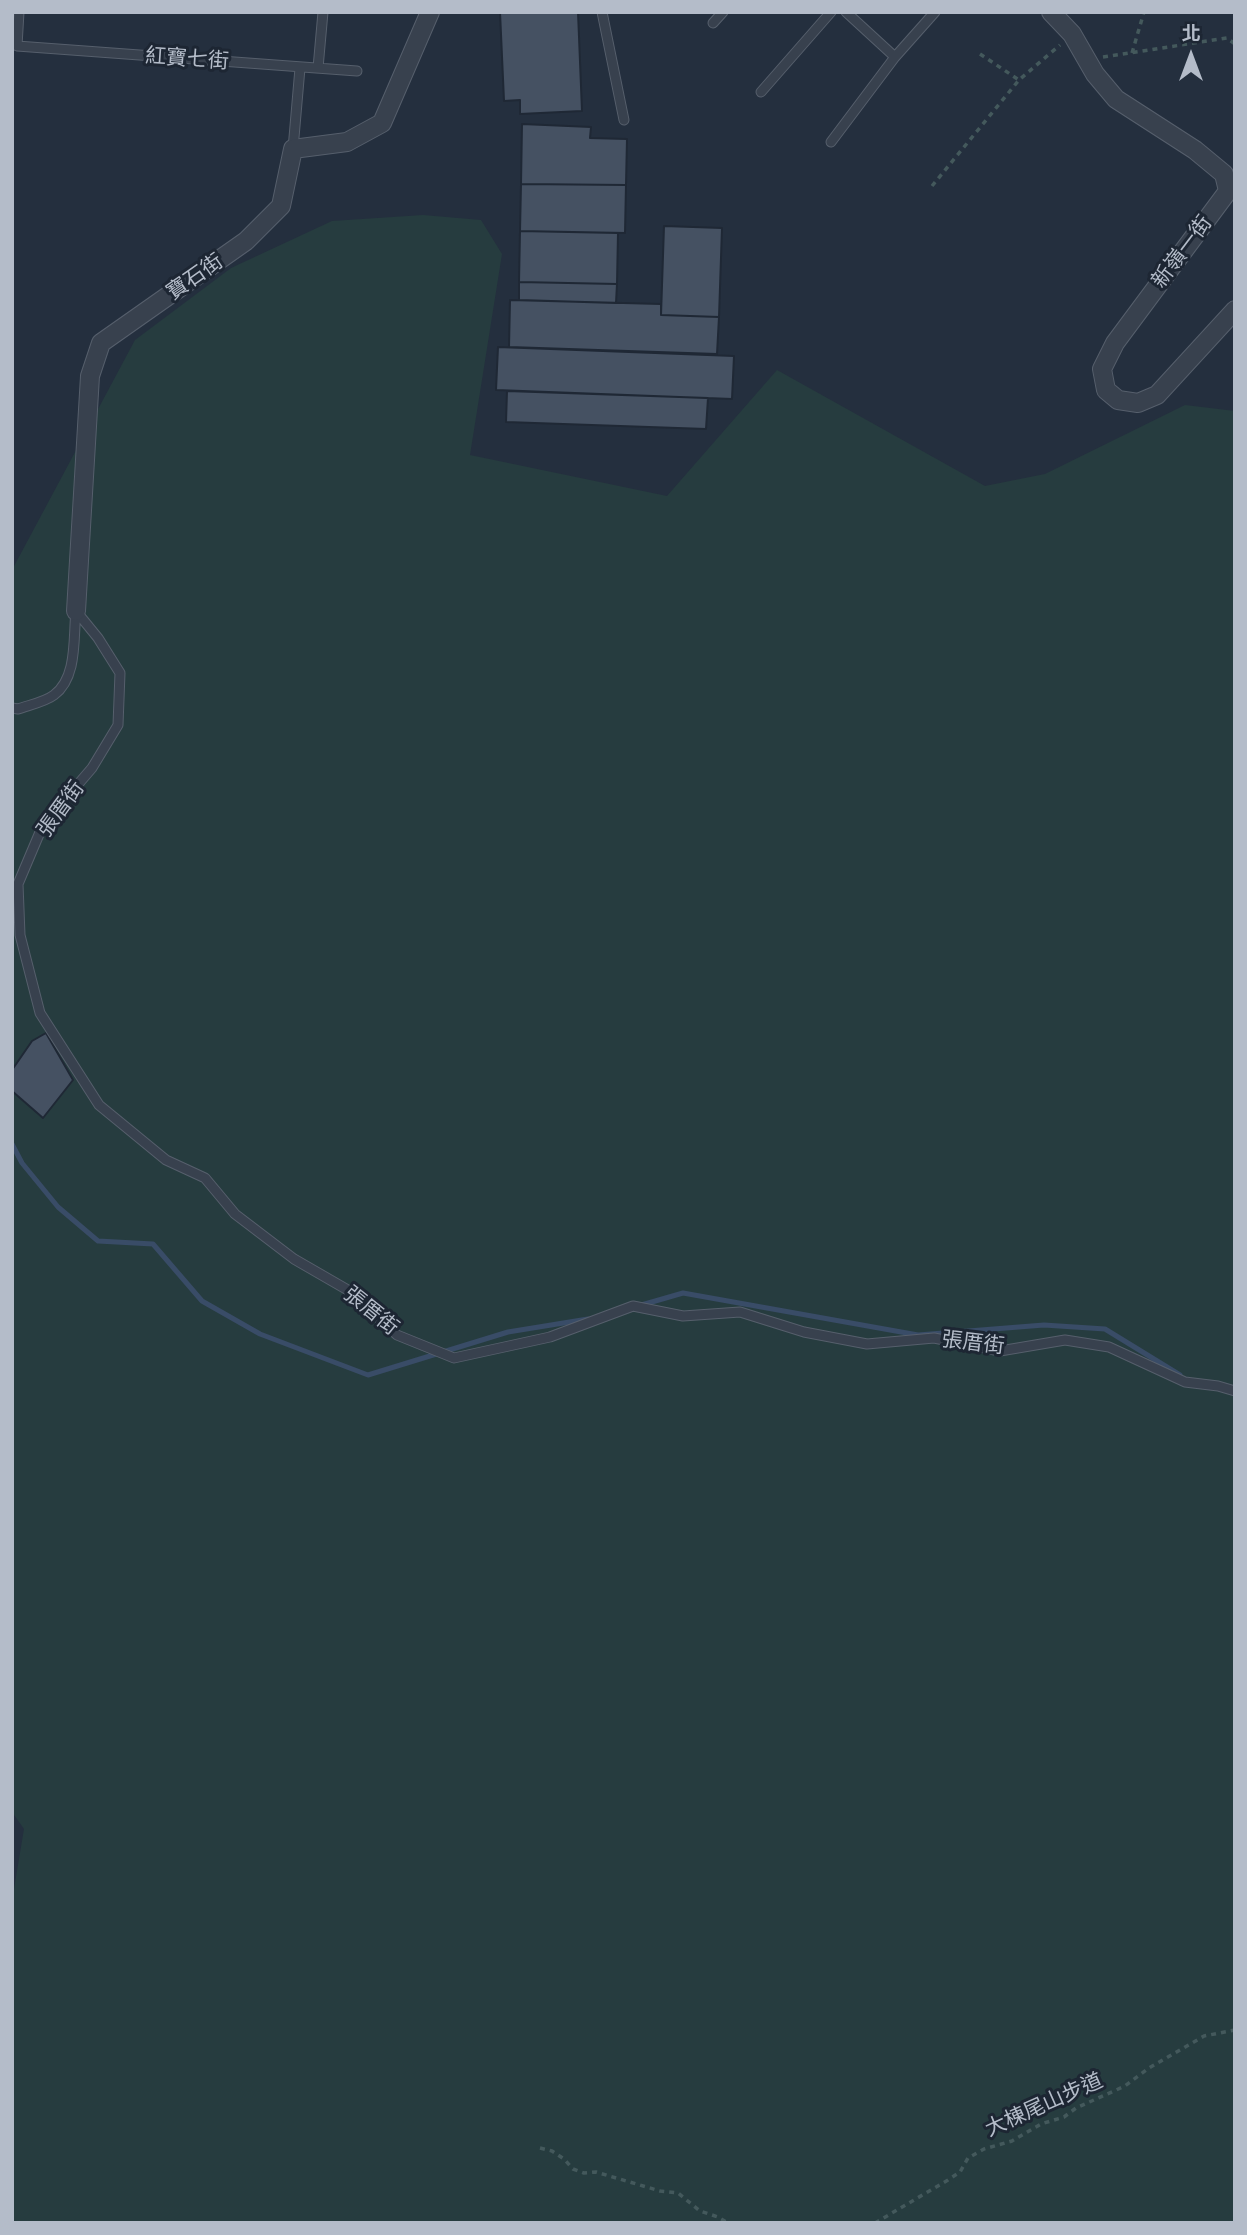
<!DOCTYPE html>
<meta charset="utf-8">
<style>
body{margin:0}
#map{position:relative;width:1247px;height:2235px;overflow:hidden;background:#242f3e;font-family:"Alegreya Sans","Noto Sans TC",sans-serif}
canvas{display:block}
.frame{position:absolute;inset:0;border:14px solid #b4bcc9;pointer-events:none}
.north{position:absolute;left:1156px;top:21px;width:70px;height:70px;-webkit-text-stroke:5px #1d2633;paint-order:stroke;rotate:0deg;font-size:19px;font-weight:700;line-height:28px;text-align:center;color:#b4bcc9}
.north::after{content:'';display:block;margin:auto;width:24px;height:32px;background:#b4bcc9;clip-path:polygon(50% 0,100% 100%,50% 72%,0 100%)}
</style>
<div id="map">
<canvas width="1247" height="2235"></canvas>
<div class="frame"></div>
<div class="north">北</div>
</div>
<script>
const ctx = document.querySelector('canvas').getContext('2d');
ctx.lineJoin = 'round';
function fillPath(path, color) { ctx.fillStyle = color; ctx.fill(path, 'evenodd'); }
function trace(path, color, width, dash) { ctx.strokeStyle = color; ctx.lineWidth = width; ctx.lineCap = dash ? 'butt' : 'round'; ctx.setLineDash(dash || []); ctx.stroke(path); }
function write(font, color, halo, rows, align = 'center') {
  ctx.font = font + ' "Alegreya Sans","Noto Sans TC",sans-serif'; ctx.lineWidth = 6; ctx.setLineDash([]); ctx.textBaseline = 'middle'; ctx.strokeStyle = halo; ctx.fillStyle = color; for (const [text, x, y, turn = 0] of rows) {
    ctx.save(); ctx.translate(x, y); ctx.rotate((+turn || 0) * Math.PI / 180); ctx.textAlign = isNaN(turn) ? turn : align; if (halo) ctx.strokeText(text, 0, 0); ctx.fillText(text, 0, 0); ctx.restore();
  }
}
const green = new Path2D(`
 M 423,215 L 481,220 L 502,254 L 470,455 L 667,496 L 777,370 L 985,486 L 1045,474 L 1185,405 L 1235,411 L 1235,2223 L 12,2223 L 12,1901 L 24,1829 L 12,1812 L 12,570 L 135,340 L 231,268 L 332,221 Z`);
const stream = new Path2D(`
 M 12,1144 L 22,1163 L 58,1207 L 98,1241 L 153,1244 L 202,1301 L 260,1334 L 368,1375 L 508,1332 L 588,1319
 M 638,1306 L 683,1293 L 918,1335 L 1044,1325 L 1105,1329 L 1180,1375`);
const building = new Path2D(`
 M 500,12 L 578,12 L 582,111 L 520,114 L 520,100 L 504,101 Z
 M 522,124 L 591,127 L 590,138 L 627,139 L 626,185 L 521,184 Z
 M 521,184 L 626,185 L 625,233 L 520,231 Z
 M 664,226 L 722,228 L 719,317 L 661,315 Z
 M 520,231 L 618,233 L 617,284 L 519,282 Z
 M 519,282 L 617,284 L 616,303 L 519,300 Z
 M 510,300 L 661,304 L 661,315 L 719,317 L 717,354 L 509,347 Z
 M 498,347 L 734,356 L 732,399 L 496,390 Z
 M 507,391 L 708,398 L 706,429 L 506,422 Z
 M 46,1033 L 73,1080 L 43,1118 L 12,1091 L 12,1070 L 32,1041 Z`);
const path = new Path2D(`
 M 1132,53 L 1144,12
 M 980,54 L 1019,80
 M 1103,57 L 1227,38 L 1235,44
 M 932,186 L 1019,80 L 1060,45
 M 540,2148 L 552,2151 L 564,2159 L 573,2169 L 584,2173 L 596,2172 L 660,2191 L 678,2193 L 700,2211 L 718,2217 L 728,2223
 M 875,2223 L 948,2180 L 960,2172 L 968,2158 L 984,2149 L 1012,2141 L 1041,2124 L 1064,2117 L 1076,2108 L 1125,2086 L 1149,2068 L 1204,2036 L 1235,2030`);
const service = new Path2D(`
 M 19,12 L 17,46 L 357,71
 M 602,12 L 624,120
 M 846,12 L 895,57
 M 713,23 L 723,12
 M 318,68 L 323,12
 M 761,92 L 831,12
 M 831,142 L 895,57 L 935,12
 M 293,149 L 300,68
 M 76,611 L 98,638 L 120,673 L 118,725 L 92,768 L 43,825 L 18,884 L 20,935 L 40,1013 L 99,1105 L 166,1160 L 205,1178 L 235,1214 L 294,1259 L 346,1289 L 397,1335 L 454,1358 L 550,1337 L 633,1306 L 683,1316 L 740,1312 L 804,1332 L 867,1344 L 934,1338 L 1000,1351 L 1065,1340 L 1109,1347 L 1185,1382 L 1218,1386 L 1235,1391
 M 12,708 L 18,709 C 29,705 45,702 54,695 C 78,677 73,637 76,611`);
const minor = new Path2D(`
 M 1051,12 L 1072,34 L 1095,74 L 1116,99 L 1195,150 L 1224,174 L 1228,191 L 1115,343 L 1102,369 L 1106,390 L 1118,400 L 1138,403 L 1157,395 L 1235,310
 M 76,611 L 90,376 L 101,343 L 246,241 L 281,206 L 293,149 L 347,142 L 382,123 L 430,12`);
const streetNames = [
 ["紅寶七街",187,59,4],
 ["新嶺一街",1182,252,-53],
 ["寶石街",195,277,-35],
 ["張厝街",61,809,-54],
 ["張厝街",371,1311,39],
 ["張厝街",973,1343,7],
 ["大棟尾山步道",1044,2105,-24]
];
fillPath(green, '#263c3f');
trace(stream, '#394c67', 5);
fillPath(building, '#455162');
trace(building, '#1f2835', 2);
trace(service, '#565f6c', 11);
trace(minor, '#565f6c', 20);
trace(path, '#44595c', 3.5, [5, 5]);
trace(service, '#38414e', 9);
trace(minor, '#38414e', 18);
write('21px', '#b4bcc9', '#1d2633', streetNames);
</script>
